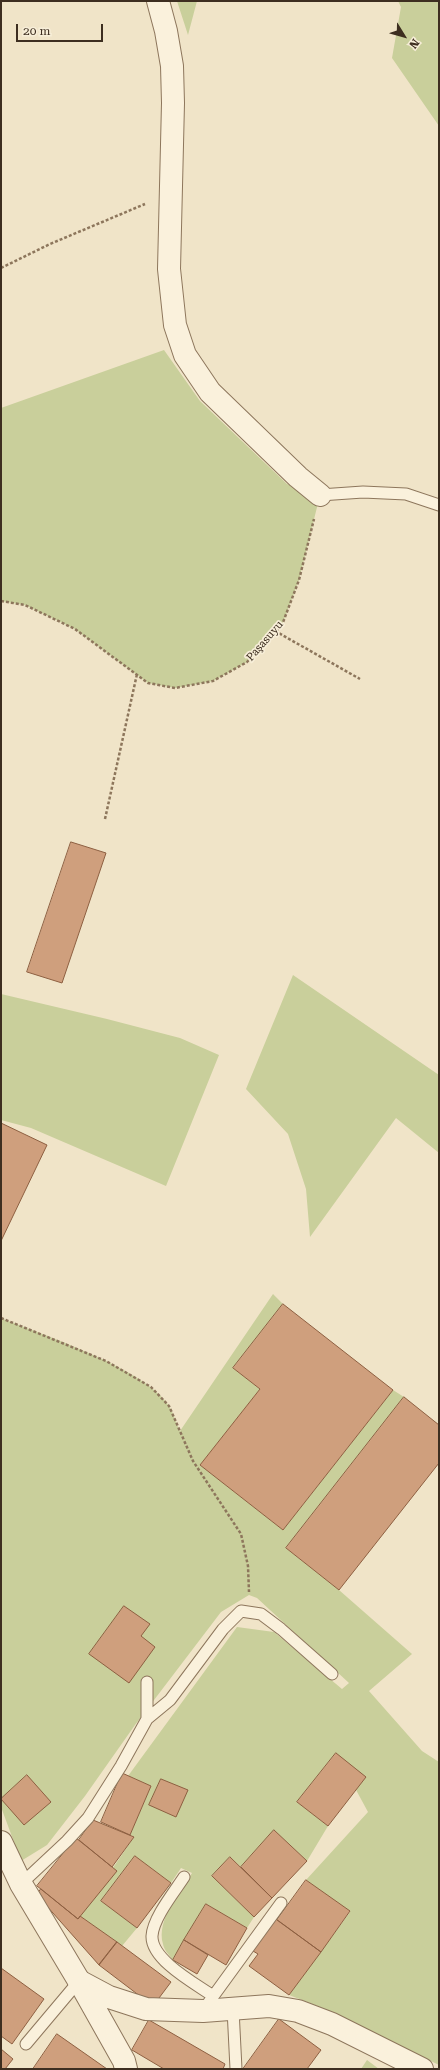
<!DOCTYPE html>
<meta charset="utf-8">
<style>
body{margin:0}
#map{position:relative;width:440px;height:2070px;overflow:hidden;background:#f0e4c8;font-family:"Roboto Serif",serif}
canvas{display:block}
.frame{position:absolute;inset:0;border:2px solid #3d2e20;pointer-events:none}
.north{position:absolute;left:384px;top:16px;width:40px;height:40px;-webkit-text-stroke:3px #f7eed8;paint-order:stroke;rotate:127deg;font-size:11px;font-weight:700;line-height:16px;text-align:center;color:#3d2e20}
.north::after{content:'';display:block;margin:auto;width:14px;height:18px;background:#3d2e20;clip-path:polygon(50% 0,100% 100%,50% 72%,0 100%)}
.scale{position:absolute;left:16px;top:24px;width:87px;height:18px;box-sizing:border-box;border:2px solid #3d2e20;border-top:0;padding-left:5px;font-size:12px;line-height:14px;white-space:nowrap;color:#3d2e20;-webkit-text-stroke:3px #f7eed8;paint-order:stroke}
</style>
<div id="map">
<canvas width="440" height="2070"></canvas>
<div class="frame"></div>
<div class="north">N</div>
<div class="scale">20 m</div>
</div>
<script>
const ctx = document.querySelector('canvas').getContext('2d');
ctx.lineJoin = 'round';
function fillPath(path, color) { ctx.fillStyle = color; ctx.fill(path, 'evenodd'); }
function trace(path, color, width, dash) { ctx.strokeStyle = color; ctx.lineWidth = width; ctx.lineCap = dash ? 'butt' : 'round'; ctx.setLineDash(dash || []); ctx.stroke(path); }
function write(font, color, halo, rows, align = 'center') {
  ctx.font = font + ' "Roboto Serif",serif'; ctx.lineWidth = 3.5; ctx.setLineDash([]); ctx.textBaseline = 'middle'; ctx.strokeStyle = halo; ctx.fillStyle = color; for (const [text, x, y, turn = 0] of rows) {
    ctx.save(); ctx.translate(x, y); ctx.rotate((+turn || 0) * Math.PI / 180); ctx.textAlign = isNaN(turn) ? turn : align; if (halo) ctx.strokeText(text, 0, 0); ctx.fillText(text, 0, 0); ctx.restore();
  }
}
const green = new Path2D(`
 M 177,1 L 197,1 L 188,35 Z
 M 398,1 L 439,1 L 439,126 L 392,58 L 401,7 Z
 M 164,350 L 200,401 L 287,484 L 320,495 L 299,580 L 282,625 L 247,662 L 213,681 L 175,688 L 148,683 L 75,629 L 25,605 L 1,601 L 1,408 Z
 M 293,975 L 439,1075 L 439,1153 L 396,1118 L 310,1237 L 306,1189 L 288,1134 L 246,1089 Z
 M 1,994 L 107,1019 L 180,1038 L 219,1055 L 166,1186 L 31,1128 L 1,1120 Z
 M 273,1294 L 283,1304 L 233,1368 L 260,1389 L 200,1465 L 283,1530 L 393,1390 L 404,1397 L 286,1548 L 339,1590 L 412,1654 L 369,1691 L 422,1751 L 439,1762 L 439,2065 L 320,2007 L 289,1995 L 350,1912 L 306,1880 L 368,1812 L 336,1753 L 297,1802 L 328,1826 L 307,1861 L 274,1831 L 241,1867 L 230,1857 L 212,1876 L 254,1917 L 247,1928 L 206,1904 L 173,1960 C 169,1955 164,1950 163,1944 C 156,1920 180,1892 192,1873 L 181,1868 L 171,1883 L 135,1856 L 101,1901 L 137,1928 L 122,1946 L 80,1916 L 134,1837 L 130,1835 L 151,1786 L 128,1776 L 237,1627 L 274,1632 L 342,1689 L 349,1683 L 257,1598 L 249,1595 L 221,1612 L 135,1725 L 85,1796 L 47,1845 L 21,1861 L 1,1807 L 1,1318 C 43,1335 146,1369 169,1406 C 174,1414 176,1424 180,1431 Z
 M 367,2060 L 379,2069 L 361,2069 Z`);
const building = new Path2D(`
 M 71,842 L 106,853 L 62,983 L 27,972 Z
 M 1,1123 L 47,1145 L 1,1241 Z
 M 283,1304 L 393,1390 L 283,1530 L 200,1465 L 260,1389 L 233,1368 Z
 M 404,1397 L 439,1425 L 439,1463 L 339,1590 L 286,1548 Z
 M 124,1606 L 150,1624 L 141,1636 L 155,1647 L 129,1683 L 89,1654 Z
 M 336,1753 L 366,1777 L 328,1826 L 297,1802 Z
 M 122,1773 L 151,1786 L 130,1835 L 101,1822 Z
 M 27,1775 L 51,1802 L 24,1825 L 1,1799 Z
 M 161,1779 L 188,1790 L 176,1817 L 149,1805 Z
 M 93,1820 L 134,1837 L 112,1867 L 79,1840 Z
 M 274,1830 L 307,1861 L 272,1898 L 241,1867 Z
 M 76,1838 L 117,1871 L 78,1919 L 37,1886 Z
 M 135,1856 L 171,1883 L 137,1928 L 101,1901 Z
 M 230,1857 L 272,1898 L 254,1917 L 212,1876 Z
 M 306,1880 L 350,1911 L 321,1952 L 277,1920 Z
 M 41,1889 L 78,1919 L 80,1916 L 117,1942 L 99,1965 L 37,1895 Z
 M 206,1904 L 247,1928 L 226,1965 L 184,1940 Z
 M 276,1919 L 321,1952 L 289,1995 L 249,1966 L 258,1954 L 253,1951 Z
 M 184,1940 L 208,1955 L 197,1974 L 173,1960 Z
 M 117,1942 L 171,1982 L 153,2006 L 99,1965 Z
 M 1,1968 L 44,1999 L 12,2044 L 1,2036 Z
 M 279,2019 L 321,2050 L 307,2069 L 243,2069 Z
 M 149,2020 L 225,2064 L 223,2069 L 164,2069 L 132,2050 Z
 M 57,2034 L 107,2069 L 33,2069 Z
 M 1,2049 L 13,2059 L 5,2069 L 1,2069 Z`);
const path = new Path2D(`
 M 1,268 L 50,244 L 145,204
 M 1,601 L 25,605 L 75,629 L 148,683 L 175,688 L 213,681 L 247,662 L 282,625 L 299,580 L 314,519
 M 275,631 L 360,679
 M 105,819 L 137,674
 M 1,1318 L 106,1361 L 151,1387 L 169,1406 L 193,1461 L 241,1534 L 248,1566 L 249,1592`);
const service = new Path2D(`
 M 320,495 L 363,492 L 406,494 L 439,505
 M 147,1719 L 170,1700 L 223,1629 L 241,1611 L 261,1614 L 281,1629 L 332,1674
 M 184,1877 C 175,1891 153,1918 152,1936 C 151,1960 196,1984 213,1996
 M 21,1884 L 67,1841 L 88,1818 L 121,1766 L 147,1719 L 147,1682
 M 209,2002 L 281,1903
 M 233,2009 L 236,2069
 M 26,2044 L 79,1981`);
const minor = new Path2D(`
 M 158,1 L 166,31 L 172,66 L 173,103 L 169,269 L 175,325 L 185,355 L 210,392 L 298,477 L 320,495
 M 79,1981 L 109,1997 L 146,2009 L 203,2011 L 269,2006 L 298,2011 L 332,2024 L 422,2069
 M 79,1981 L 124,2061 L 126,2069`);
const tertiary = new Path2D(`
 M 1,1842 L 21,1884 L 79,1981`);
const streetNames = [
 ["Paşasuyu",265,641,-49]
];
fillPath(green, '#c9cf9b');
fillPath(building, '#cf9f7d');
trace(building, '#8d5f41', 1);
trace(service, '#8d765c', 13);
trace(minor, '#8d765c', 24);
trace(tertiary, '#8d765c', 24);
trace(path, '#8d765c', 2.5, [3, 2]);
trace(service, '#faf1dc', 11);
trace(minor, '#faf1dc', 22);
trace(tertiary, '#faf1dc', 22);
write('11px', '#3d2e20', '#f7eed8', streetNames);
</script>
